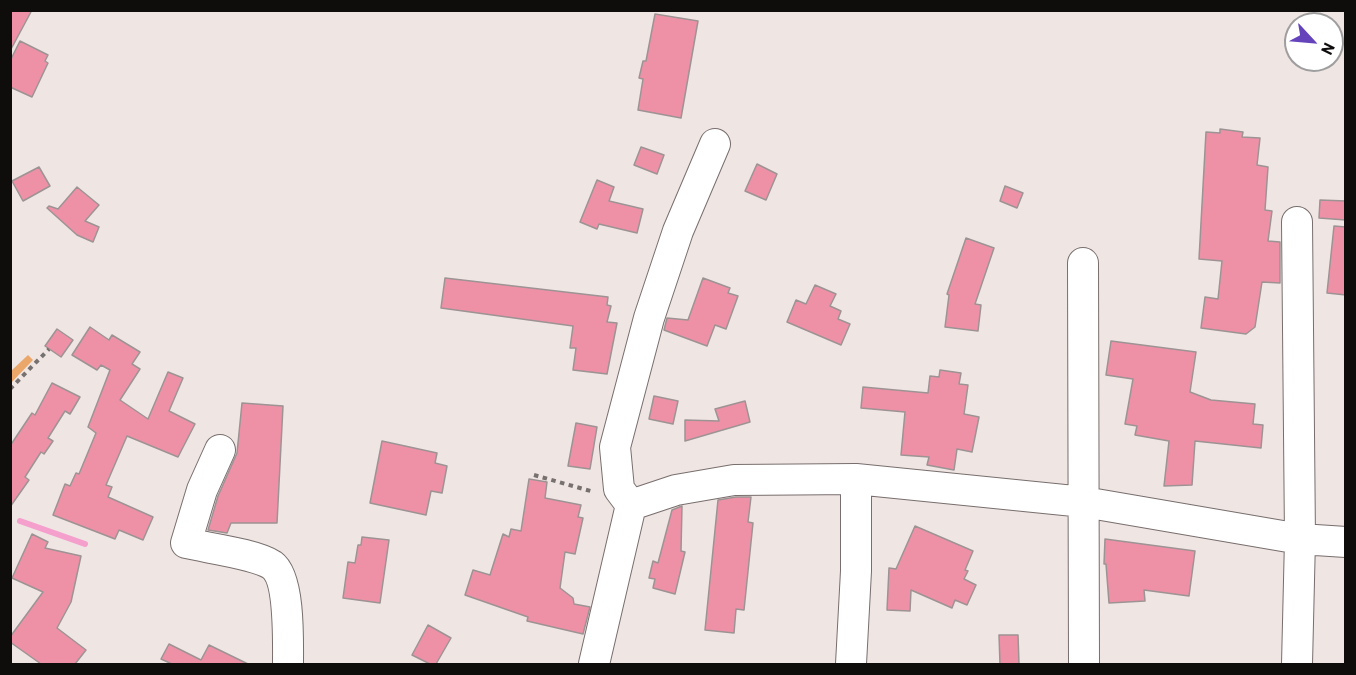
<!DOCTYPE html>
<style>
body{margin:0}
#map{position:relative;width:1356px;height:675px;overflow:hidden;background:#efe5e3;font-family:Barlow,sans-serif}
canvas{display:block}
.frame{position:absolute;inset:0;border:12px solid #0f0c0c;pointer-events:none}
.north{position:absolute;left:1284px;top:12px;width:60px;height:60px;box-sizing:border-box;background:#fff;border:2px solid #9f9e9e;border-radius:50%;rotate:116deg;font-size:16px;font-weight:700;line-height:24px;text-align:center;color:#0f0c0c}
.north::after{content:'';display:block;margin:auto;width:21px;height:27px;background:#6443bb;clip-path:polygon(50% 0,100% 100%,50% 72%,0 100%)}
</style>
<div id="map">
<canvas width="1356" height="675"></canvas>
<div class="frame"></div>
<div class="north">N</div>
</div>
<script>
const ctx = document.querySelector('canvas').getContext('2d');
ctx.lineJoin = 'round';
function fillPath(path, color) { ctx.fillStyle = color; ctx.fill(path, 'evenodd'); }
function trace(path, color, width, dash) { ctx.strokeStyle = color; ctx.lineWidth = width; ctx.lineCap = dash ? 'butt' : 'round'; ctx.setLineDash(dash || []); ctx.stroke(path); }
const green = new Path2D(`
 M 28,355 L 33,360 L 11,383 L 11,371 Z`);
const stream = new Path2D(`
 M 20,521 L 85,544`);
const building = new Path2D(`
 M 10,10 L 32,10 L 10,51 Z
 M 655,14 L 698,21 L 681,118 L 638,110 L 643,79 L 639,78 L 643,61 L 646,61 Z
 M 20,41 L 48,55 L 45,61 L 48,63 L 32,97 L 10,87 L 10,61 Z
 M 1220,129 L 1243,132 L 1242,137 L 1260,138 L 1257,165 L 1268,167 L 1265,210 L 1272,211 L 1268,241 L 1280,242 L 1280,283 L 1262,282 L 1255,327 L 1246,334 L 1201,328 L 1205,297 L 1218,299 L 1222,261 L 1199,259 L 1206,132 L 1220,133 Z
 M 641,147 L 664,155 L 657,174 L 634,165 Z
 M 757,164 L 777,174 L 766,200 L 745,191 Z
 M 39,167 L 50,186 L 23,201 L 12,181 Z
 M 597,180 L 614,187 L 609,201 L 643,209 L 637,233 L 599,224 L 597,229 L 580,222 Z
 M 1005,186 L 1023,193 L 1017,208 L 1000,201 Z
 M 77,187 L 99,205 L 85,221 L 99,227 L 93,242 L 77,235 L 47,208 L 49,206 L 58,209 Z
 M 1320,200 L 1346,201 L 1346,220 L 1319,218 Z
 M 1334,226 L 1346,227 L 1346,295 L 1327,293 Z
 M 966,238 L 994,248 L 975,304 L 981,305 L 978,331 L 945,327 L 949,295 L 947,294 Z
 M 445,278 L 608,297 L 607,305 L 611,306 L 607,322 L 617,323 L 607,374 L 573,370 L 576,348 L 570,348 L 573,326 L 441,308 Z
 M 703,278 L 730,288 L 728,293 L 738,296 L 726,329 L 715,325 L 707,346 L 664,330 L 667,318 L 688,320 Z
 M 815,285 L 836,294 L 830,306 L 841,311 L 838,319 L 850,324 L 841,345 L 787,322 L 796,300 L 806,304 Z
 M 90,327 L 109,340 L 112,335 L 140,352 L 132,364 L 140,369 L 120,400 L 148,419 L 168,372 L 183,378 L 169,411 L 195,424 L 178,457 L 127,436 L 106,485 L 112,487 L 108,497 L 153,517 L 143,540 L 119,530 L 115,539 L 53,515 L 65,484 L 70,486 L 76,473 L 79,474 L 96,433 L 88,427 L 110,370 L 101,365 L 97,370 L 72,355 Z
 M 57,329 L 73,340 L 61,357 L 45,346 Z
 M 1111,341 L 1196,352 L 1190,392 L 1211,400 L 1255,404 L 1253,424 L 1263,425 L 1261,448 L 1195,441 L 1192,485 L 1164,486 L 1169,441 L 1135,435 L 1137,426 L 1125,424 L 1133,379 L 1106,375 Z
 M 940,370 L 961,373 L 959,384 L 968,385 L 964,414 L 979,417 L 972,452 L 957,449 L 954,470 L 927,465 L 929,457 L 901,455 L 905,412 L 861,408 L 863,387 L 928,393 L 930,376 L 939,377 Z
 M 52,383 L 80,397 L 70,414 L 65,411 L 48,438 L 53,441 L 44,454 L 41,452 L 25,477 L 29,480 L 10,507 L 10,446 L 32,413 L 35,415 Z
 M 654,396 L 678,401 L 673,424 L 649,419 Z
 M 745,401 L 750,422 L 685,441 L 685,420 L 719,421 L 715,409 Z
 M 242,403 L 283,406 L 277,523 L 231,523 L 227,533 L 208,530 L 218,496 L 237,453 Z
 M 576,423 L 597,427 L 590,469 L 568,466 Z
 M 382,441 L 437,453 L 435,463 L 447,466 L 442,493 L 431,491 L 426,515 L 370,503 Z
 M 529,479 L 547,482 L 545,498 L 581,505 L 578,517 L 583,518 L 575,554 L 565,552 L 560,588 L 573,598 L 574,604 L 590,607 L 583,634 L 527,621 L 528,617 L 465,595 L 473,570 L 490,575 L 503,534 L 509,537 L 511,529 L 521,531 Z
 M 736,497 L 751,497 L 748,522 L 753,523 L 744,610 L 736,609 L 734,633 L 705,630 L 718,500 Z
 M 682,506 L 681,551 L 685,552 L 675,594 L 653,588 L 655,579 L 649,578 L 653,561 L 658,563 L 672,510 Z
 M 915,526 L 973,551 L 965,570 L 968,571 L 964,579 L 976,585 L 967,605 L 955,600 L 952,608 L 911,590 L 910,611 L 887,610 L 889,568 L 896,569 Z
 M 32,534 L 48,542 L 45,548 L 81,556 L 71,602 L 57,628 L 86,650 L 75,664 L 41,664 L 10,642 L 10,637 L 43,592 L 12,578 Z
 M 362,537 L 389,540 L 380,603 L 343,598 L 348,562 L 355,563 L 358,545 L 361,545 Z
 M 1105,539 L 1195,551 L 1189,596 L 1144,590 L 1145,601 L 1109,603 L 1106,564 L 1104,564 Z
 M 428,625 L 451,638 L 436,664 L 430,664 L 412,655 Z
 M 999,635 L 1018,635 L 1019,664 L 1000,664 Z
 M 169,644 L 201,660 L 209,645 L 248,664 L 172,664 L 161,659 Z`);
const path = new Path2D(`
 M 10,389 L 49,349
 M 534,475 L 594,492`);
const minor = new Path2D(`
 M 1083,263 L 1084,664
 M 220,450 L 202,490 L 186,543 C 207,548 256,554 272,565 C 290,578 288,642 288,664
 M 631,505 L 676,490 L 734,480 L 856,479 L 1084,502 L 1300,539 L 1346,542
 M 594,664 L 631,505 L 619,489 L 615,447 L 649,318 L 678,231 L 715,144
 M 851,664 L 856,571 L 856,479
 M 1297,664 L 1300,539 L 1297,222`);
fillPath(green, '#eba669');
trace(stream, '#f49fcc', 6);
fillPath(building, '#ef91a6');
trace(building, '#9d9394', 1.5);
trace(minor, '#786e6d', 32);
trace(path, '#76706f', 4, [4.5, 4.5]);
trace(minor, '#fff', 30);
</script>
